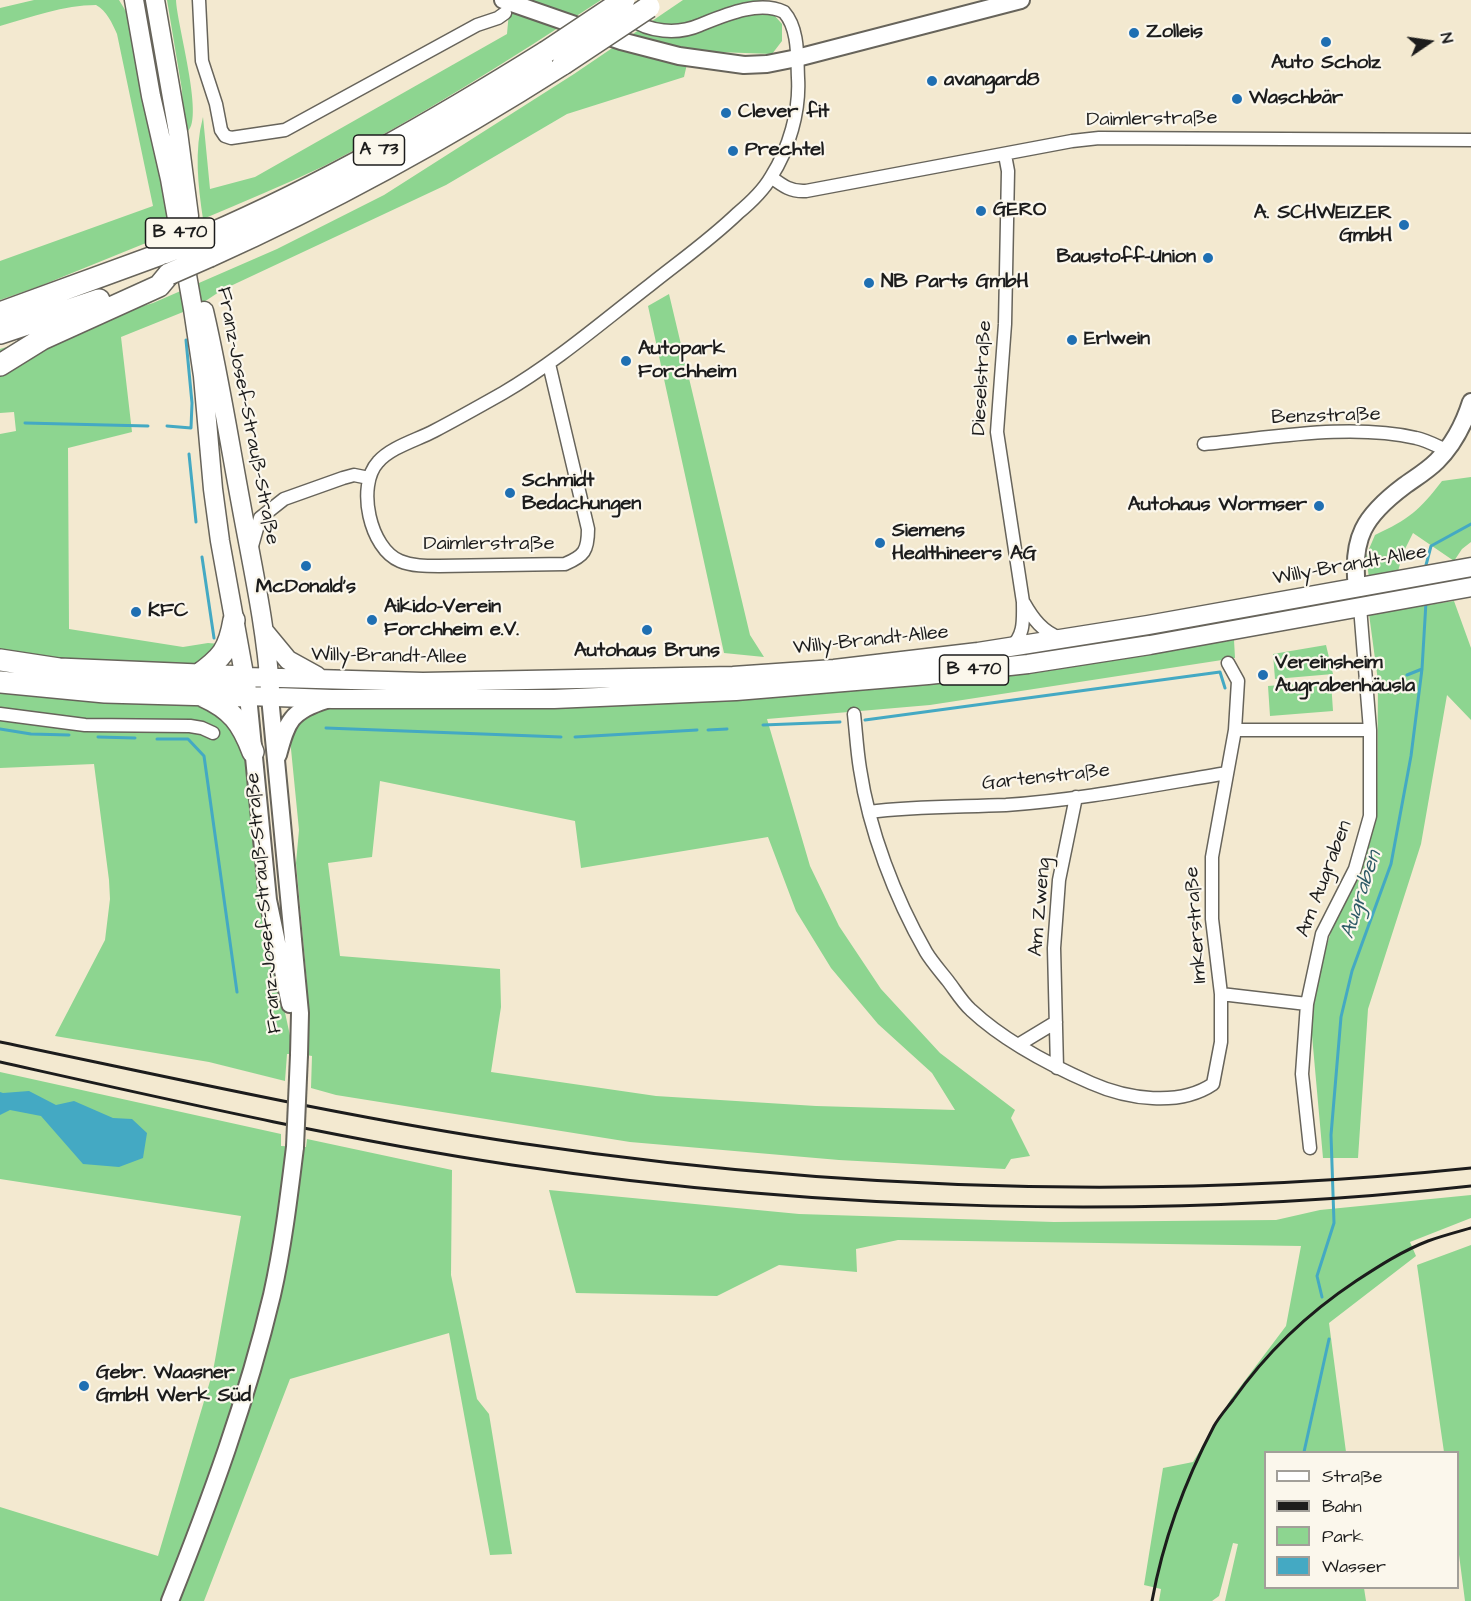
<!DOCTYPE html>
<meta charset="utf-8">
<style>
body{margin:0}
#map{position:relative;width:1471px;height:1601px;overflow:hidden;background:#f3e9d0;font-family:"Architects Daughter",sans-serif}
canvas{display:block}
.legend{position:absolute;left:1264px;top:1451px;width:195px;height:138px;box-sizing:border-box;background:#fbf7ec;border:2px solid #a29f99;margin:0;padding:8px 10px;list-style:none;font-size:18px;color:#1c1c1c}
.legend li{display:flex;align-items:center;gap:12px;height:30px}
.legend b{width:30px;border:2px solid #a29f99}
.north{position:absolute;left:1399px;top:12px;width:60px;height:60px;-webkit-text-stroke:4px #fbf7ec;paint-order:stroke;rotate:77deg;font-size:16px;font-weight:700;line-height:24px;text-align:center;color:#1c1c1c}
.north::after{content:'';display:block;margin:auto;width:21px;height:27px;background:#1c1c1c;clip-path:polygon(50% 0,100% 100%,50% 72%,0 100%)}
</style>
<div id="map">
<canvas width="1471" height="1601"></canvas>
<ul class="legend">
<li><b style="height:8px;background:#fff"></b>Straße</li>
<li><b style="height:8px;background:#1c1c1c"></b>Bahn</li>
<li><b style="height:16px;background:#8dd590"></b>Park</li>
<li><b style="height:16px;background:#44a9c3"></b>Wasser</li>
</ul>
<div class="north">N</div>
</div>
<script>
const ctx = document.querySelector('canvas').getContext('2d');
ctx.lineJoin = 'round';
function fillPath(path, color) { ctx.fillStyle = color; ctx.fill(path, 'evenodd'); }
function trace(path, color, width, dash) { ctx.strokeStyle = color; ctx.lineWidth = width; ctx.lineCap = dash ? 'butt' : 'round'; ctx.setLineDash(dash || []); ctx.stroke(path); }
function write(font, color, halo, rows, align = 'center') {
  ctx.font = font + ' "Architects Daughter",sans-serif'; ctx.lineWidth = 4.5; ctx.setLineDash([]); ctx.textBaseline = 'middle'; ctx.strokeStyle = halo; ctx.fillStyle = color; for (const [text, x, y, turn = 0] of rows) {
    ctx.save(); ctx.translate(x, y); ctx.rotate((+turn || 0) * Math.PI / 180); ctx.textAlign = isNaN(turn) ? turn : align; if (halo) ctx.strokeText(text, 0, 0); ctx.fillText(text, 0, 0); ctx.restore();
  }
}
const green = new Path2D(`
 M 34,0 L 119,0 L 130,18 L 173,232 L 40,286 L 0,300 L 0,261 L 153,206 L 117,34 C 112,23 107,11 96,5 C 64,5 31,17 0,26 L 0,8 Z
 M 167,0 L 176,0 C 177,25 204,117 188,131 L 183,113 L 182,90 Z
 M 510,0 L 601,0 C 511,59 420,117 324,166 C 284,185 243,202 203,219 C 198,185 194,151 203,117 L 210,189 L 255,177 L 507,34 Z
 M 683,0 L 761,0 L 782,24 L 782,41 L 772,54 L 690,51 L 684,77 L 567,114 L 446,185 L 222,290 L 198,306 L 121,337 L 132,432 L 68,448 L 69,629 L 183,647 L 208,643 L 220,644 L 245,743 L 279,985 L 294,1054 L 287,1054 L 285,1081 L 209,1062 L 55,1036 L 105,940 L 110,899 L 109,880 L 94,764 L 0,768 L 0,434 L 16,431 L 14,412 L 0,413 L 0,349 L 153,303 L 277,249 L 384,195 L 574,74 Z
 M 669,294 L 750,635 L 764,657 L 724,653 L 648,306 Z
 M 1471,477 L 1471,542 L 1462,549 L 1454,561 L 1413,533 L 1403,553 L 1397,575 L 1369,578 L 1366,556 L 1375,535 C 1409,519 1419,511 1442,481 Z
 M 1454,601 L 1471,648 L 1471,720 L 1447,695 L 1421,844 L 1368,1009 L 1358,1158 L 1323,1158 L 1309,1002 L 1335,919 L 1377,814 L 1378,681 L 1369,614 Z
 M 1234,640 L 1235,658 L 930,705 L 767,719 L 810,866 L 839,926 L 881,989 L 940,1053 L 1015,1110 L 1011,1118 L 1030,1156 L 1011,1159 L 1005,1169 L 839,1160 L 630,1142 L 336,1095 L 311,1088 L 312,1056 L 306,1055 L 307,983 L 296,863 L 299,830 L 290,739 L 297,721 L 328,706 L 732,697 L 926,685 L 1041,672 ZM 380,781 L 575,821 L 581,868 L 768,837 L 796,911 L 831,968 L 878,1024 L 932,1073 L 955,1110 L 816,1106 L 656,1096 L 491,1072 L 501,1007 L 500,969 L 340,956 L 328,863 L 372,857 Z
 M 1326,645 L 1333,674 L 1275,679 L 1273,654 Z
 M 1331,681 L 1333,711 L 1270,716 L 1268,686 Z
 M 0,1072 L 281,1134 L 281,1146 L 306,1147 L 307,1139 L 452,1170 L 451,1275 L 477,1399 L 489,1414 L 512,1554 L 490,1555 L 449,1333 L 290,1379 L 204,1601 L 0,1601 L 0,1507 L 158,1556 L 213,1371 L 241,1216 L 0,1179 Z
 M 549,1190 L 799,1214 L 1054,1222 L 1276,1220 L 1320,1210 L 1471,1195 L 1471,1218 L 1410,1242 L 1416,1256 L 1329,1323 L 1346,1452 L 1266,1452 L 1266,1588 L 1364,1588 L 1366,1601 L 1225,1601 L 1238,1544 L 1233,1543 L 1219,1596 L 1212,1601 L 1159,1601 L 1161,1589 L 1144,1585 L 1163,1468 L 1193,1462 L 1231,1399 L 1286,1326 L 1301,1246 L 898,1240 L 856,1249 L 857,1272 L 779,1265 L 717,1296 L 576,1293 Z
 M 1471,1245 L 1471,1601 L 1465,1601 L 1458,1547 L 1458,1452 L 1444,1452 L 1417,1265 Z`);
const water = new Path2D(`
 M 29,1091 L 56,1105 L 74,1101 L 113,1118 L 132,1119 L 147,1133 L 143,1158 L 119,1167 L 83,1164 L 41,1116 L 10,1110 L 0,1115 L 0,1092 L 3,1093 Z`);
const stream = new Path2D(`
 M 25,423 L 148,426
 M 167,426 L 191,428 L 192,403 L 186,340
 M 189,454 L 196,522
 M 202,557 L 214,638
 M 1425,569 L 1431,546 L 1471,524
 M 1407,675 L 1422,669
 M 865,720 L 1220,672 L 1225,688
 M 763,725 L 840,722
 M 326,728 L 561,737
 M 0,729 L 31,734 L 69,735
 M 708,730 L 727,729
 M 98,737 L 135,738
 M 575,737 L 697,730
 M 157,739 L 188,739 L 204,756 L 237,992
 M 1322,1297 L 1317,1276 L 1334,1223 L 1331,1135 L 1341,1017 L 1352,971 L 1391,864 L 1411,756 L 1422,669 L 1426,602
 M 1304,1452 L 1329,1339`);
const street = new Path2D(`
 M 199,0 L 202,61 L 216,104 L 221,130 L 225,136 L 231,138 L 285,130 L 477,25 L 498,18 L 505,13
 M 1005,155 L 1008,171 L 1005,324 L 997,432 L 1023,602 C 1023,619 1025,635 1011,647
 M 771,177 C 783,186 791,192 806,191 L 1072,141 L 1099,138 L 1471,140
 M 549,364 L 588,529 C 588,551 584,556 565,564 L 439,566 C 426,566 412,566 400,561 C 370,549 356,486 378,462 C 391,447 417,440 434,431 C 457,419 480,406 503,393 C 556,362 602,322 650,285 C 680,261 710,240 738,213 C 750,203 763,191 771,177 C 789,149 800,111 798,78 C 797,57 799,29 784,12 C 759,0 725,15 700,25 C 677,35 649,32 629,18
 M 1204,444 C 1271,438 1350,423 1416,438 C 1426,440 1437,446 1446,450
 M 252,546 L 260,518 L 284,499 L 343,478 L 354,475 L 369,478
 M 1024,603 C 1033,619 1043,632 1060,638
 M 1228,663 L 1238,681 L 1235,730 L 1212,857 L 1212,919 L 1221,994 L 1307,1004
 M 0,714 L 85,725 L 190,726 L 202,728 L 213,733
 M 854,714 C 856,732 857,751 860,769 C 869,830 895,898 926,952 C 932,962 941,972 948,981 C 955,990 962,1002 971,1010 C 1003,1040 1050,1065 1091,1083 C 1127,1099 1179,1107 1213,1084 L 1221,1042 L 1221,994
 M 1235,730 L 1370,730
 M 869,812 C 914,806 960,807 1006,805 C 1080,800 1154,785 1227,773
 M 1018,1045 L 1056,1022
 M 1057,1068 L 1054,948 L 1059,880 L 1076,797
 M 1310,1148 L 1302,1074 L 1307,1004 L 1322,934 L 1355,869 L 1370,816 L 1370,730 L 1360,607`);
const secondary = new Path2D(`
 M 503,0 L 621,41 L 679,56 L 744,65 L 767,64 L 797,58 L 1021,0
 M 1357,588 C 1351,538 1364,516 1404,486 C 1415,478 1427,471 1437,461 C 1454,444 1464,424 1471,402
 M 248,696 L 268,900 L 290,1004
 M 270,697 L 300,1013 L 299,1055
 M 278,755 C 287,721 291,711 326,700
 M 170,1601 C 210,1501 247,1400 272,1295 C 283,1246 289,1196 295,1147`);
const primary = new Path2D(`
 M 134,0 L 151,96 L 170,179 L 193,309 L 203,376 L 213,489 L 220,541 L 248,696 L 332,699 L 554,699 L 736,691 L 928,675 L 1028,664 L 1150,645 L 1471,587
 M 155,0 L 178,132 L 189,216
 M 204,311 C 219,375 229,440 241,504 C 252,565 266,627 270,689
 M 264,631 L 288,660 L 317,676
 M 245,677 L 423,682 L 733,676 L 834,669 L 978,652 L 1148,625 L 1471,567`);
const highway = new Path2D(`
 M 206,236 C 324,185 437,120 546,52
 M 210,256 C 333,201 450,136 563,64
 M 0,313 L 164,253
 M 0,333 L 99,300
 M 0,365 L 42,339 L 159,286 L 169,274
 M 0,660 L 59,669 L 245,677
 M 197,676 C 222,658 229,650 234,620
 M 0,682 L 105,692 L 248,696
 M 203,696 C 232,709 242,723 253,752`);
const rail = new Path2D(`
 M 0,1042 C 173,1078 345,1117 519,1143 C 833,1190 1155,1201 1471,1168
 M 0,1062 C 170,1100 340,1139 512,1165 C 825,1211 1156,1221 1471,1186
 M 1152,1601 C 1163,1541 1186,1479 1214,1426 C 1219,1417 1227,1408 1233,1400 C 1266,1353 1308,1313 1356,1281 C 1379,1266 1402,1251 1428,1241 C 1442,1236 1457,1232 1471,1228`);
const secondaryBridge = new Path2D(`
 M 295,1147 L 299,1055`);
const highwayBridge = new Path2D(`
 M 546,52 L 624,0
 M 563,64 L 649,7
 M 164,253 L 206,236
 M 169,274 L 210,256`);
const markers = [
 [1134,33,6,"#1f6fb2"],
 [1326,42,6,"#1f6fb2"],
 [932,81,6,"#1f6fb2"],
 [1237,99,6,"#1f6fb2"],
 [726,113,6,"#1f6fb2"],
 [733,151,6,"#1f6fb2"],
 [981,211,6,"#1f6fb2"],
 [1404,225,6,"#1f6fb2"],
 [1208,258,6,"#1f6fb2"],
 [869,283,6,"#1f6fb2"],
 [1072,340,6,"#1f6fb2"],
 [626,361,6,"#1f6fb2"],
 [510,493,6,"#1f6fb2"],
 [1319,506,6,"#1f6fb2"],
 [880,543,6,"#1f6fb2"],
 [306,566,6,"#1f6fb2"],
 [136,612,6,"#1f6fb2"],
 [372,620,6,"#1f6fb2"],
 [647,630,6,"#1f6fb2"],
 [1263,675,6,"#1f6fb2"],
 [84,1386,6,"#1f6fb2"]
];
const shields = [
 [379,150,51],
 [180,233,69],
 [974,670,69]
];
const shieldNames = [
 ["A 73",379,150],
 ["B 470",180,233],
 ["B 470",974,670]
];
const poiNames = [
 ["Zolleis",1146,33],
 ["Auto Scholz",1326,64,"center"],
 ["avangard8",944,81],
 ["Waschbär",1249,99],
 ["Clever fit",738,113],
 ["Prechtel",745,151],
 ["GERO",993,211],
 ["A. SCHWEIZER",1392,214,"right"],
 ["GmbH",1392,237,"right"],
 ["Baustoff-Union",1196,258,"right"],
 ["NB Parts GmbH",881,283],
 ["Erlwein",1084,340],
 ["Autopark",638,350],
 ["Forchheim",638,373],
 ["Schmidt",522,482],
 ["Bedachungen",522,505],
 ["Autohaus Wormser",1307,506,"right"],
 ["Siemens",892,532],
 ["Healthineers AG",892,555],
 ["McDonald's",306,588,"center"],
 ["Aikido-Verein",384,608],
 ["Forchheim e.V.",384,631],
 ["KFC",148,612],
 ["Autohaus Bruns",647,652,"center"],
 ["Vereinsheim",1275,664],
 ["Augrabenhäusla",1275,687],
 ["Gebr. Waasner",96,1374],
 ["GmbH Werk Süd",96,1397]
];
const streetNames = [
 ["Daimlerstraße",1152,120,-1],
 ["Dieselstraße",983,378,-87],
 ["Franz-Josef-Strauß-Straße",247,416,79],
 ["Benzstraße",1326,417,-2],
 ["Daimlerstraße",489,545],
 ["Willy-Brandt-Allee",1350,566,-10],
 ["Willy-Brandt-Allee",871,641,-6],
 ["Willy-Brandt-Allee",389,657,1],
 ["Gartenstraße",1046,778,-6],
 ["Am Augraben",1325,879,-69],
 ["Franz-Josef-Strauß-Straße",265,903,-95],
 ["Am Zweng",1041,907,-85],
 ["Imkerstraße",1197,925,-94]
];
const waterNames = [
 ["Augraben",1362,895,-72]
];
fillPath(green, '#8dd590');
fillPath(water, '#44a9c3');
trace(stream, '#44a9c3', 3);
trace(street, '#67645b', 15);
trace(secondary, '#67645b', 20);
trace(primary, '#67645b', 21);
trace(highway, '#67645b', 24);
trace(street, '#fff', 12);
trace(secondary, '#fff', 16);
trace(primary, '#fff', 18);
trace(highway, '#fff', 21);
trace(rail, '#1c1c1c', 3);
trace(secondaryBridge, '#67645b', 20, []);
trace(highwayBridge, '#67645b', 24, []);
trace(secondaryBridge, '#fff', 16);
trace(highwayBridge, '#fff', 21);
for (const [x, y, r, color] of markers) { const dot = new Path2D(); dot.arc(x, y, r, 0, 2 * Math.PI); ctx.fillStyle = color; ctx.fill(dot); trace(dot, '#fbf7ec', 2); }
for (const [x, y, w] of shields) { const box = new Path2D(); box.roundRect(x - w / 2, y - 15, w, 30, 4.5); ctx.fillStyle = '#fbf7ec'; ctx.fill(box); trace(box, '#1c1c1c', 1.5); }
write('bold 18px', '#1c1c1c', null, shieldNames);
write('bold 20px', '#1c1c1c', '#fbf7ec', poiNames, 'left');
write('20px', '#1c1c1c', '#fbf7ec', streetNames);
write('italic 21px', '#2e5b67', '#fbf7ec', waterNames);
</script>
